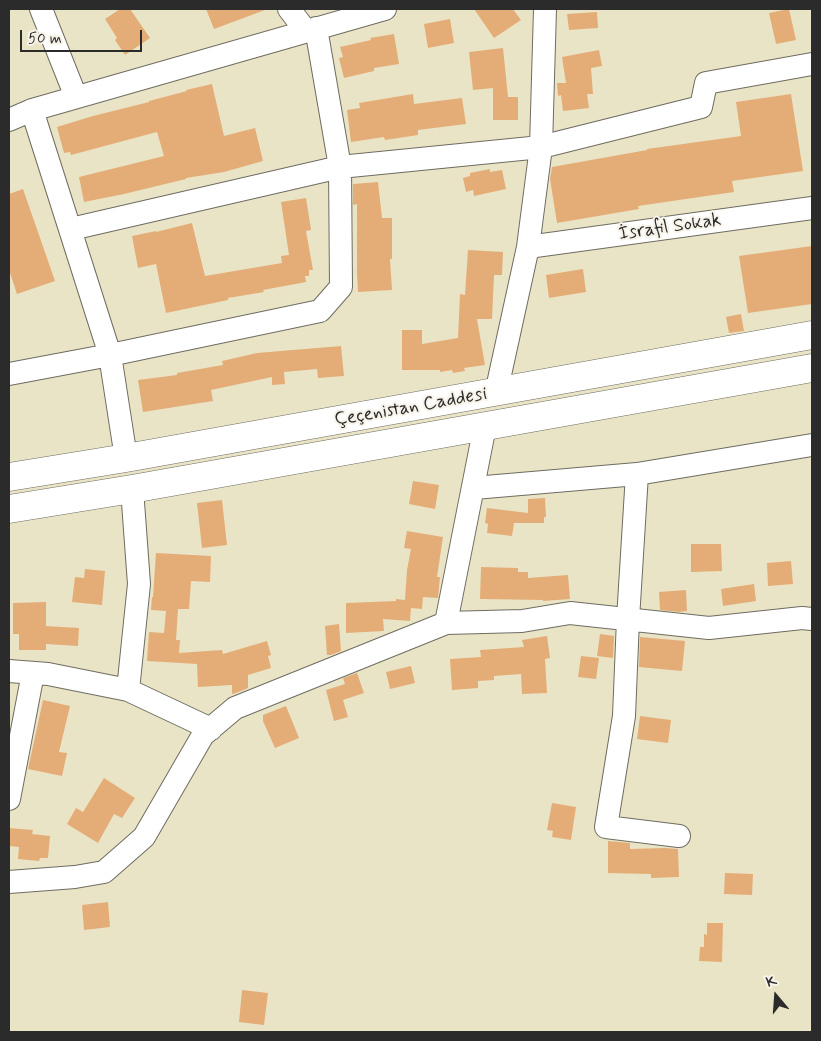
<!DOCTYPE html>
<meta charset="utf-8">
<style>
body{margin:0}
#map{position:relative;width:821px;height:1041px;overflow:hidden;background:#eae4c6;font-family:Mynerve,sans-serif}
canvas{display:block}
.frame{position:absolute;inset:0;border:10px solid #2b2b2b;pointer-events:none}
.north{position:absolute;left:751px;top:971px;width:50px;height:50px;-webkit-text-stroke:4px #f7f3e8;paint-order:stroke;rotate:342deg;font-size:14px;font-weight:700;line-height:20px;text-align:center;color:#2b2b2b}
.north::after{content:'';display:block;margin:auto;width:18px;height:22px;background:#2b2b2b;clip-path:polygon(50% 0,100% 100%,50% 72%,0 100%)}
.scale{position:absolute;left:20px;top:30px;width:122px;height:22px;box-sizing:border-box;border:2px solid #2b2b2b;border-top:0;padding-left:6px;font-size:15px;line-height:18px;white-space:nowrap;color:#2b2b2b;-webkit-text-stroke:4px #f7f3e8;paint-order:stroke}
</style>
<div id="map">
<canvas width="821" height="1041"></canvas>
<div class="frame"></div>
<div class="north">K</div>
<div class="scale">50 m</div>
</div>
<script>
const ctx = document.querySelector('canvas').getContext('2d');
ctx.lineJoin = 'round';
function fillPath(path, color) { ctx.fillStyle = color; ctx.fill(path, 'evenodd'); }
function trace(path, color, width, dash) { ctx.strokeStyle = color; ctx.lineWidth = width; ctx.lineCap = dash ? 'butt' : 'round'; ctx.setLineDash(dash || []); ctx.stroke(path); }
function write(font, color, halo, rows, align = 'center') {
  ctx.font = font + ' Mynerve,sans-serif'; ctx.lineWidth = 4; ctx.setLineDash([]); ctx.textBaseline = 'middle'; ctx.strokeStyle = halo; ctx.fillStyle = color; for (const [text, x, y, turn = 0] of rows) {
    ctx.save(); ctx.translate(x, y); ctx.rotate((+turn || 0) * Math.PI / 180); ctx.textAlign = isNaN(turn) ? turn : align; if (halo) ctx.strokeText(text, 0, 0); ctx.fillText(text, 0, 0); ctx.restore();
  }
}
const building = new Path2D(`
 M 120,9 L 130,9 L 150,38 L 125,55 L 115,40 L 117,38 L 105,19 Z
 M 206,9 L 265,9 L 265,10 L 214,29 Z
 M 474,9 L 513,9 L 521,20 L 494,38 Z
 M 789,9 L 796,40 L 776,44 L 769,13 Z
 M 597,12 L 598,28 L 569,30 L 567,14 Z
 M 450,19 L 454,43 L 428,48 L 424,24 Z
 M 394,34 L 399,64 L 374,68 L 374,71 L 344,78 L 339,58 L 343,57 L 340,47 L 371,40 L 370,38 Z
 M 503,48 L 508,97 L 518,97 L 518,120 L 493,120 L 493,88 L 473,90 L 469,52 Z
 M 599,50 L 602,66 L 591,68 L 593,94 L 587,94 L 589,108 L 563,111 L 561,95 L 558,96 L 557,83 L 566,83 L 562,57 Z
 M 212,84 L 224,136 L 255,128 L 263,161 L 224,172 L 186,178 L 186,179 L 124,194 L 84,202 L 79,177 L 164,156 L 157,132 L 71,155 L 70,152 L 64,153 L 57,127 L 93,116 L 149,102 L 149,101 L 187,91 L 186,90 Z
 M 413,94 L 414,104 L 462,98 L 466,124 L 418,130 L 418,135 L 385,140 L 384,137 L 351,142 L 347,110 L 360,108 L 359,103 Z
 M 791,94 L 803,171 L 732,181 L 734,192 L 638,206 L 639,209 L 557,223 L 550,179 L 552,167 L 647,150 L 647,149 L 741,136 L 736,102 Z
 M 490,169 L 490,172 L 502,170 L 506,189 L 474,196 L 473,190 L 466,192 L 463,178 L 470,176 L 470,173 Z
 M 378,182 L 382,218 L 392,218 L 392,259 L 390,259 L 392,290 L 358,292 L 357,272 L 357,204 L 353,205 L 353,184 Z
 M 23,189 L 55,281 L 17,294 L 9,270 L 9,194 Z
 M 306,198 L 311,230 L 306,231 L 313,270 L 309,270 L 309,276 L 305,276 L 306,282 L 263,290 L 264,292 L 228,298 L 228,300 L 166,313 L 156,264 L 138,268 L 132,236 L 156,231 L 156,232 L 192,223 L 205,276 L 282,263 L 281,256 L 289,255 L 281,202 Z
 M 812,246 L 812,304 L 748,313 L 739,256 Z
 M 468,250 L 503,252 L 502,275 L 494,275 L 492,319 L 477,319 L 485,365 L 464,368 L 465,371 L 453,373 L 452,370 L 440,372 L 440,370 L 402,370 L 402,330 L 422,330 L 422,344 L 458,338 L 460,294 L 465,295 Z
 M 583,269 L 586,292 L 549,298 L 546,275 Z
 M 741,314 L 744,331 L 729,333 L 726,317 Z
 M 341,346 L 344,376 L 318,378 L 317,369 L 284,372 L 285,384 L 272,385 L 272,377 L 211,390 L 213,401 L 143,412 L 138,380 L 177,375 L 177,373 L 223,365 L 222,361 L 257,353 Z
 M 413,481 L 439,485 L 435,509 L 409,504 Z
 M 545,498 L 546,517 L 544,517 L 544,523 L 514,523 L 512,536 L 487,533 L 488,524 L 485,523 L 487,508 L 528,513 L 528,499 Z
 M 222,500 L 227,545 L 202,548 L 197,503 Z
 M 407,531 L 443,537 L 437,577 L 440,577 L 438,598 L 423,597 L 422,609 L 411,608 L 410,621 L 383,619 L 384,631 L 346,633 L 346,603 L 396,601 L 396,599 L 405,600 L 407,570 L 411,549 L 404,548 Z
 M 691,544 L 721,544 L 722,571 L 691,572 Z
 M 156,553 L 211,556 L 210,582 L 191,581 L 189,609 L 178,609 L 176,640 L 180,640 L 179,653 L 222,650 L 223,654 L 267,641 L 271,655 L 268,656 L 271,668 L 248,675 L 248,688 L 236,693 L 232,694 L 232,685 L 198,687 L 197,664 L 147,661 L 149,632 L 164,633 L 166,611 L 151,610 L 152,597 L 153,597 Z
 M 791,561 L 793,584 L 768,586 L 767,563 Z
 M 481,567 L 518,568 L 518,572 L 528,572 L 528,578 L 568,575 L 570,599 L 543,601 L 543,600 L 480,599 Z
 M 85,569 L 105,571 L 102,605 L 72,602 L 75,577 L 84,578 Z
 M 754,584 L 756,601 L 723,606 L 721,589 Z
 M 686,590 L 687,611 L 679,612 L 660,610 L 659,592 Z
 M 46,602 L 46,626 L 79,628 L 78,646 L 46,644 L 46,650 L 19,650 L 19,634 L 13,634 L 13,603 Z
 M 339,624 L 341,651 L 331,655 L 327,655 L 325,626 Z
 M 600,634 L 614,636 L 613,658 L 597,656 Z
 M 547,636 L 550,658 L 545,659 L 547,693 L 522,694 L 521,674 L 494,676 L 494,680 L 478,681 L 478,688 L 452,690 L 450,659 L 481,657 L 480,650 L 524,647 L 522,640 Z
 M 640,637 L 685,641 L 682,671 L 639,667 Z
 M 581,656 L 599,658 L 596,679 L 578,677 Z
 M 411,666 L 415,683 L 390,689 L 386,672 Z
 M 357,673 L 364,693 L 343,700 L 348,717 L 334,721 L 326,690 L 345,684 L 343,678 Z
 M 43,700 L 70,706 L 59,752 L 67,753 L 62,776 L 28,769 Z
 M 286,706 L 299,738 L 275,748 L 263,721 L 263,715 Z
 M 640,716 L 671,720 L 668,743 L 637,739 Z
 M 104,778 L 135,798 L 122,818 L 114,814 L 98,843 L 67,824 L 76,808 L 83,812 Z
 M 552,803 L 576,807 L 571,840 L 552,837 L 553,831 L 547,830 Z
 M 9,828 L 33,830 L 32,834 L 50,836 L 48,858 L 40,858 L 39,861 L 18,859 L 19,847 L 9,846 Z
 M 608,841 L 630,843 L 630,849 L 665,848 L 678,849 L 679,877 L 651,878 L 651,874 L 608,873 Z
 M 725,873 L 753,874 L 752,895 L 724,894 Z
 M 108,902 L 110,927 L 84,930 L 82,905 Z
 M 707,923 L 723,923 L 722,962 L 699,961 L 700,947 L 704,947 L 704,934 L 707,935 Z
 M 242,990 L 268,993 L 264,1025 L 239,1022 Z`);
const minor = new Path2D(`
 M 41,9 L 76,97
 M 289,9 L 306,31
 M 32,110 L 110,355 L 126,458
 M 9,120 L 32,110 L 385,9
 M 71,229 L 340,167 L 541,147 L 701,107 L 706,83 L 812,64
 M 528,247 L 812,208
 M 9,374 L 110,355 L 320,311 L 341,287 L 340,167 L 316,28
 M 496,393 L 528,247 L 541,147 L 545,9
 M 637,474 L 628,619 L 624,716 L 606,827 L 679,836
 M 474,488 L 637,474 L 812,445
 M 446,623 L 485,426
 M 9,671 L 48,674 L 128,690 L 211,729
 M 128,690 L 139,584 L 132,489
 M 9,799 L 33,673
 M 9,882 L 75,877 L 104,872 L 144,837 L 203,735 L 235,708 L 446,623 L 522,621 L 570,613 L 709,628 L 802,618 L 812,619`);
const major = new Path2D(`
 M 9,477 L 126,458 L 812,335
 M 9,509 L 132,489 L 812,368`);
const streetNames = [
 ["İsrafil Sokak",670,228,-8],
 ["Çeçenistan Caddesi",411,408,-10]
];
fillPath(building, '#e4ad77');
trace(minor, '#6e6c61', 24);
trace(major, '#6e6c61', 29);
trace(minor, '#fff', 22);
trace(major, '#fff', 28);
write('19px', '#2b2b2b', '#f7f3e8', streetNames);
</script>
